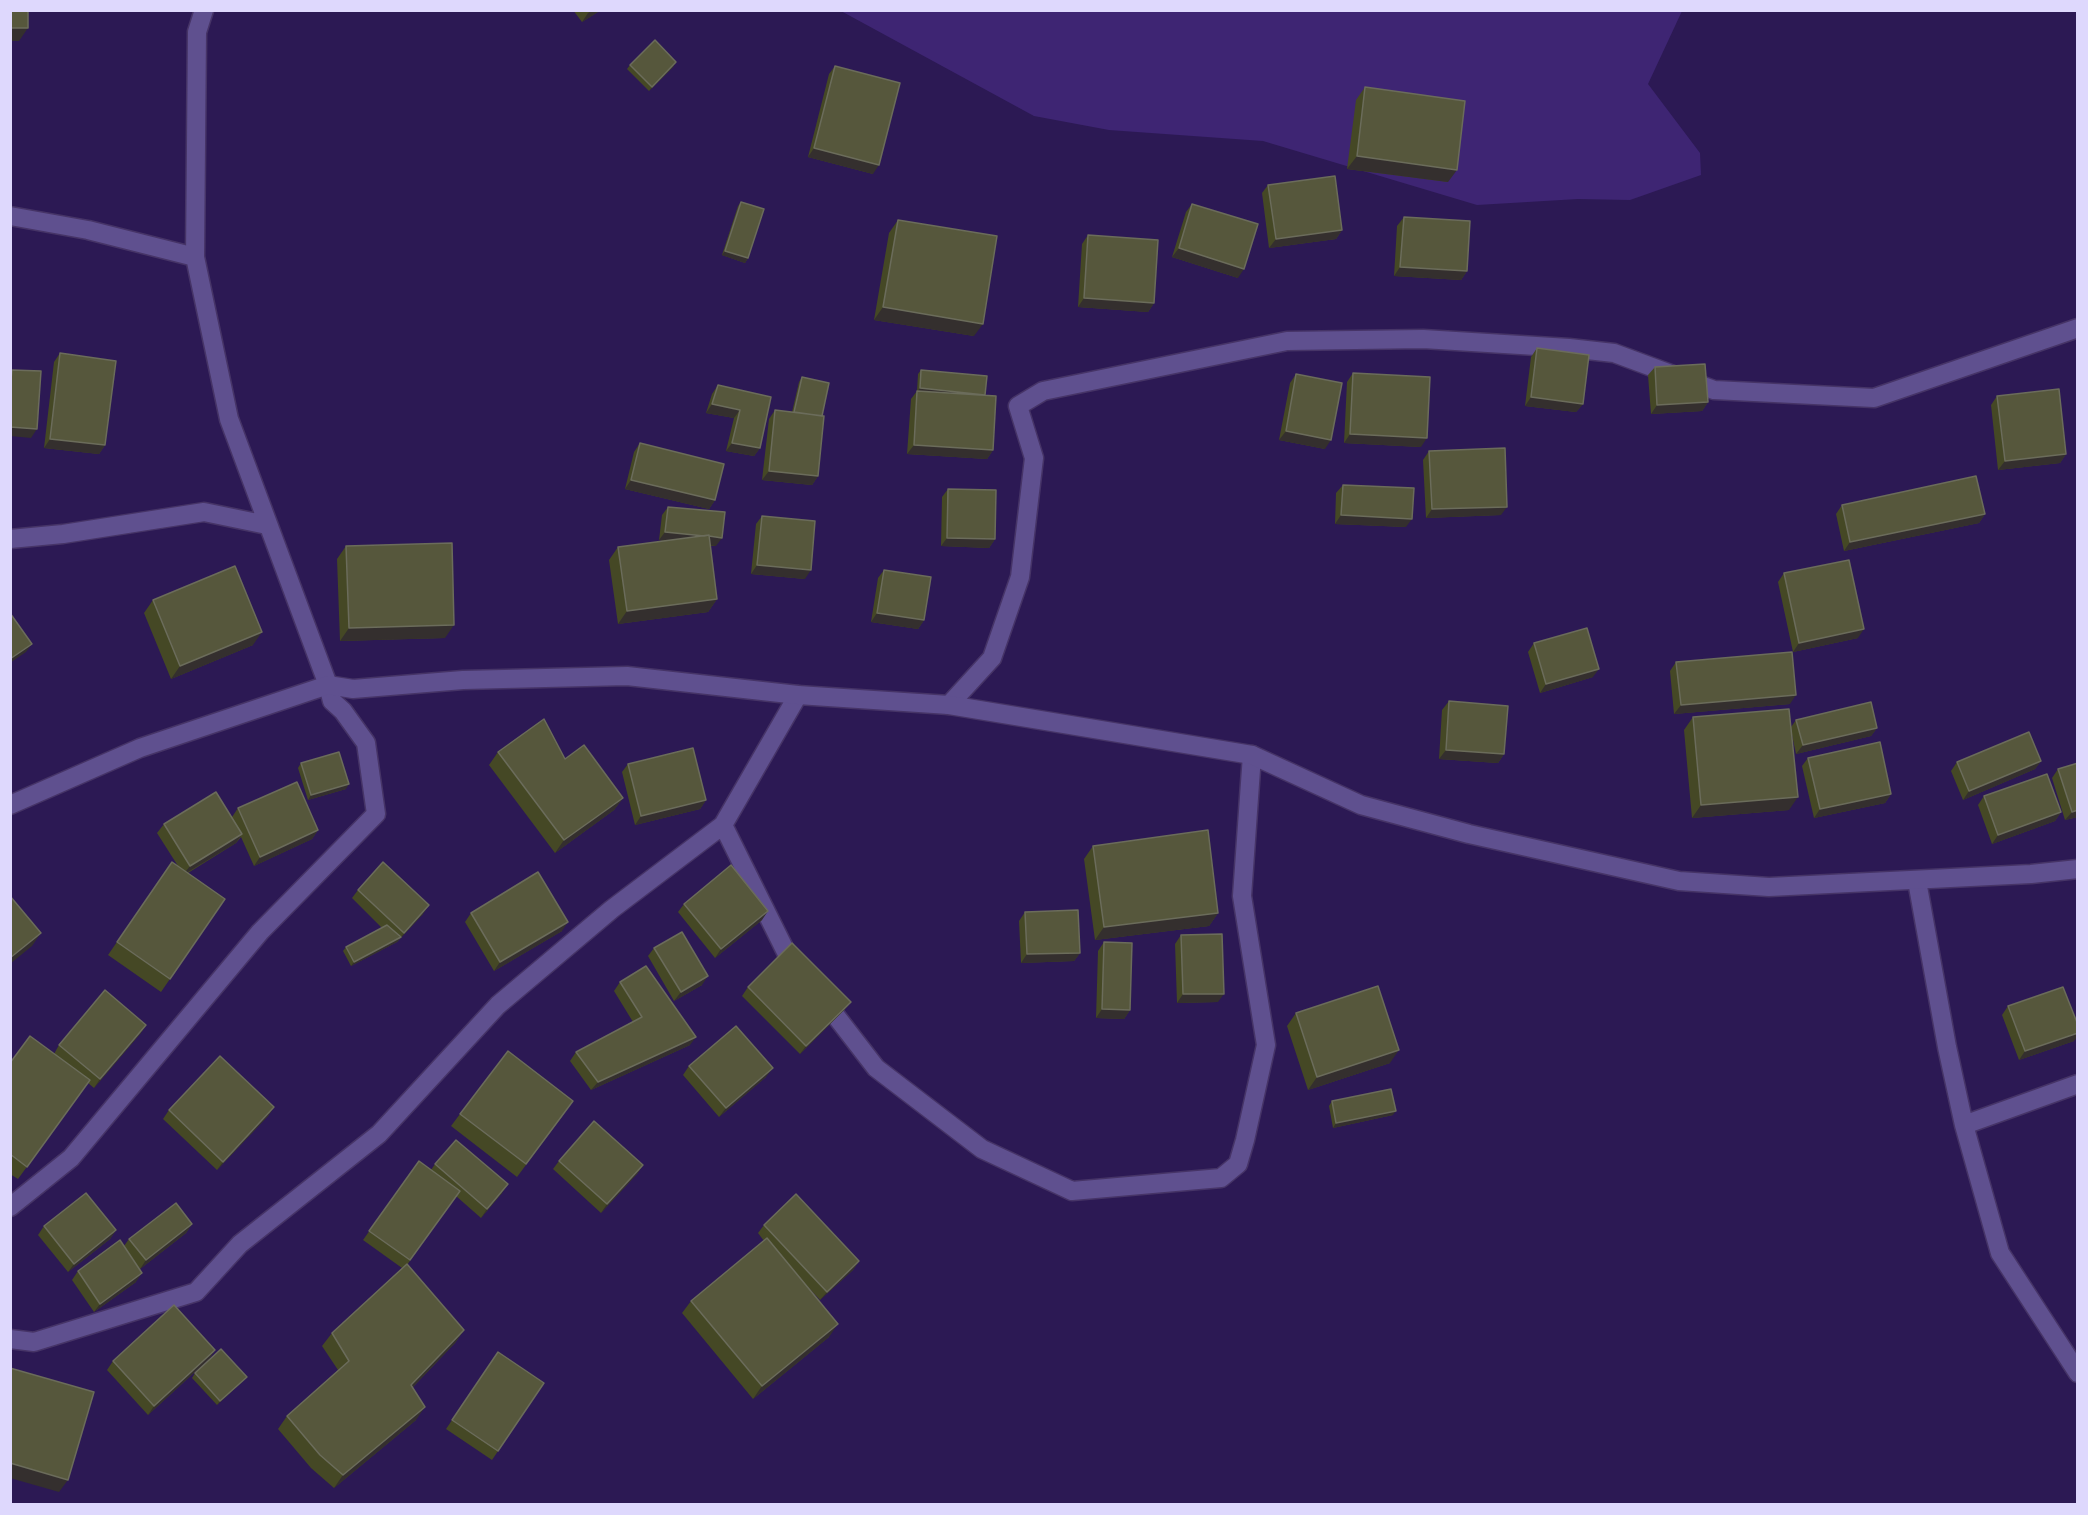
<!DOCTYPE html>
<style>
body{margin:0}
#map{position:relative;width:2088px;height:1515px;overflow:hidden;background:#2c1954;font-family:"IBM Plex Sans",sans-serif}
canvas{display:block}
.frame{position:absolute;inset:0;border:12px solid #ded8fd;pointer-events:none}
</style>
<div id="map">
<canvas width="2088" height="1515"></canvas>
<div class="frame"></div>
</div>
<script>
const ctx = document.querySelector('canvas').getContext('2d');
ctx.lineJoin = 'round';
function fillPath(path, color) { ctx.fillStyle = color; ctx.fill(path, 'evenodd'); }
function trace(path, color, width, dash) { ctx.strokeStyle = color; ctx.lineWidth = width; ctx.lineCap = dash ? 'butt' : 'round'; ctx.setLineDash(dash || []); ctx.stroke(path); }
const green = new Path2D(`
 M 841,11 L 1682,11 L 1648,84 L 1700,153 L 1701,175 L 1630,200 L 1578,199 L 1477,205 L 1263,141 L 1109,130 L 1034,116 Z`);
const minor = new Path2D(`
 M 10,216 L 88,230 L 195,257
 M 10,539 L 63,534 L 204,512 L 267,525
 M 949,705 L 992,658 L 1020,577 L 1034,458 L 1018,406 L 1043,391 L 1287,341 L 1423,339 L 1569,348 L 1614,353 L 1714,390 L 1874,398 L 2078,328
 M 723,825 L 786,952 L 799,969
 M 1917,881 L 1947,1047 L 1964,1125 L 2000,1253 L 2078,1373
 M 822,998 L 876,1068 L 982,1149 L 1072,1191 L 1221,1178 L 1238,1164 L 1245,1140 L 1266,1045 L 1242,896 L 1252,755
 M 1964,1125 L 2078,1084
 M 10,1207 L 71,1158 L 260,932 L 376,814 L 366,743 L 343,711 L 332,701 L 328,685 L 229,419 L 195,257 L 197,32 L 204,10
 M 10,1339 L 34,1342 L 196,1292 L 240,1244 L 379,1134 L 498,1005 L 612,909 L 723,825 L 798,695`);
const secondary = new Path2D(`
 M 10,805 L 140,748 L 328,685 L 353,689 L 463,680 L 627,676 L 798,695 L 949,705 L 1252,755 L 1361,805 L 1469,834 L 1679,881 L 1769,887 L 2031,874 L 2078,869`);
const wall = new Path2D(`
 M 573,10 L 601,10 L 582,22 Z
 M 676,62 L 673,67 L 649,91 L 627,69 L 630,65 Z
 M 835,66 L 873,174 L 808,157 L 829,74 Z
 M 1365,87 L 1448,182 L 1347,169 L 1356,100 Z
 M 1268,185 L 1342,230 L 1336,239 L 1269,248 L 1262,193 Z
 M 741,202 L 748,258 L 745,263 L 722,255 L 738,206 Z
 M 1192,204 L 1238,278 L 1172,257 L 1186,212 Z
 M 1404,217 L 1467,271 L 1461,280 L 1394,276 L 1397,226 Z
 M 898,220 L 974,336 L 874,320 L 889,233 Z
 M 1088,235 L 1154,303 L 1148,312 L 1078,307 L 1082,244 Z
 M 1537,348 L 1583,404 L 1576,412 L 1525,406 L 1531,357 Z
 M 60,353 L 105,445 L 99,454 L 44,448 L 54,362 Z
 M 1655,367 L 1708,402 L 1702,411 L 1651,414 L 1648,375 Z
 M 921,370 L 985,395 L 993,450 L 987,459 L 907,454 L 911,399 L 917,391 L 918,374 Z
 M 1353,373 L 1421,447 L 1344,443 L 1347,382 Z
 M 1296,374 L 1325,449 L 1279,440 L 1290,383 Z
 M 802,377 L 822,416 L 818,476 L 812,485 L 762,480 L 769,419 L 775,410 L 792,412 L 799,382 Z
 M 718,385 L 771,397 L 760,448 L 754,456 L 726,451 L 734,418 L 706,413 L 712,394 Z
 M 1997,396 L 2066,454 L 2060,463 L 1998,470 L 1991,405 Z
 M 640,443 L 715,500 L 709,509 L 625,489 L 634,452 Z
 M 1429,451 L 1501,515 L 1426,518 L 1423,460 Z
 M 1343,485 L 1406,527 L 1335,524 L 1336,493 Z
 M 948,489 L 995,539 L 989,548 L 941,546 L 942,497 Z
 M 1842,505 L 1985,514 L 1979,523 L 1844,551 L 1836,514 Z
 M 668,507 L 716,546 L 710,546 L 717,599 L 708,612 L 618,624 L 609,560 L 618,547 L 664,541 L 659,540 L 662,515 Z
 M 762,516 L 805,579 L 751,574 L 756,524 Z
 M 346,546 L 445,638 L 340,641 L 337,559 Z
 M 884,570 L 924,620 L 918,629 L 871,622 L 878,578 Z
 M 1784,573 L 1858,638 L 1793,652 L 1778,582 Z
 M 153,600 L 253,645 L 171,679 L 144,613 Z
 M 1534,643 L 1593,677 L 1540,693 L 1528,652 Z
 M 1676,662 L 1790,704 L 1674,714 L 1670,671 Z
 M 1449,701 L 1504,754 L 1498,763 L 1439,759 L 1442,710 Z
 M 1693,717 L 1791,727 L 1796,720 L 1877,728 L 1871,736 L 1796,754 L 1792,735 L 1789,810 L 1692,818 L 1684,730 Z
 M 498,752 L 565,759 L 623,798 L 614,810 L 555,853 L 489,765 Z
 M 1808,758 L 1891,794 L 1885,803 L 1814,818 L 1802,766 Z
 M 2041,761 L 2035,769 L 1963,800 L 1951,771 L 1957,762 Z
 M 301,763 L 346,789 L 308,800 L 298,768 Z
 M 2078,763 L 2078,817 L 2065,820 L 2052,778 L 2058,769 Z
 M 628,764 L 706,800 L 700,809 L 635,825 L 622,772 Z
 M 1984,796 L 2061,812 L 2055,821 L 1992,844 L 1978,805 Z
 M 238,808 L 318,830 L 312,839 L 254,866 L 241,837 L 236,843 L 188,873 L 225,899 L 161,992 L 108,955 L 172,862 L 178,866 L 157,833 L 164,824 L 232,817 Z
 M 1093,846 L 1218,913 L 1209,926 L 1095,940 L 1084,859 Z
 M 358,890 L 423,914 L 397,942 L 351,966 L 343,951 L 346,947 L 382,928 L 352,898 Z
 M 684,904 L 762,920 L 715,958 L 678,912 Z
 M 1025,912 L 1080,953 L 1074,961 L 1021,963 L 1019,921 Z
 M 471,913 L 562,931 L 494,971 L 465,922 Z
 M 1181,935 L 1218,1002 L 1177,1003 L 1175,944 Z
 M 1104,942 L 1130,1010 L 1124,1019 L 1096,1018 L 1098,951 Z
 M 654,948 L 702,985 L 674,1001 L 648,956 Z
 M 620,982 L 690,1045 L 591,1090 L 570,1061 L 576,1052 L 633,1022 L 614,991 Z
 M 748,987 L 851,1002 L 844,1010 L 800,1054 L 742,996 Z
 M 2008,1006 L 2074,1041 L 2019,1060 L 2002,1015 Z
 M 1296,1013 L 1390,1063 L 1308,1090 L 1287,1026 Z
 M 146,1025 L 140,1034 L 94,1088 L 88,1083 L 18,1179 L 10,1174 L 10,1063 L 54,1054 L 59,1045 Z
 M 689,1066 L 766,1077 L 719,1117 L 683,1075 Z
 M 1332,1101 L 1393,1115 L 1333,1128 L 1329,1106 Z
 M 274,1107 L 268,1116 L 217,1170 L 163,1119 L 169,1110 Z
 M 460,1114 L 564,1114 L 517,1177 L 451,1126 Z
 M 419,1161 L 431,1170 L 435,1164 L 502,1193 L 481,1218 L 456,1196 L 407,1265 L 464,1330 L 455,1343 L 413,1387 L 416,1420 L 334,1488 L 311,1468 L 278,1429 L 287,1416 L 338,1370 L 322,1346 L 332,1333 L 402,1268 L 363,1240 Z
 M 559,1161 L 643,1165 L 637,1174 L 601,1213 L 553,1169 Z
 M 192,1224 L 186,1233 L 140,1269 L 136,1264 L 136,1282 L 94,1312 L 72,1280 L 78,1271 L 124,1246 L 129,1239 Z
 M 764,1225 L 859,1261 L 853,1270 L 820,1300 L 806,1285 L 829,1337 L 753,1399 L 682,1313 L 691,1301 L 764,1241 L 758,1233 Z
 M 44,1226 L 116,1230 L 110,1239 L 68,1272 L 38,1235 Z
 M 215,1350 L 209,1359 L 148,1415 L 107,1370 L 113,1361 Z
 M 498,1352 L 544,1383 L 492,1460 L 446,1429 Z
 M 195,1373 L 247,1377 L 243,1381 L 217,1405 L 192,1378 Z`);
const shadedWall = new Path2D(`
 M 593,10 L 601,10 L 582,22 L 588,13 Z
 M 10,28 L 28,28 L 19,41 L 10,41 Z
 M 676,62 L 673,67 L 649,91 L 652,87 Z
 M 814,148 L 879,165 L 873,174 L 808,157 Z
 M 1357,156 L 1457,170 L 1448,182 L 1347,169 Z
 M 1342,230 L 1336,239 L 1269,248 L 1276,239 Z
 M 1179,248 L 1244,269 L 1238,278 L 1172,257 Z
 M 725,251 L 748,258 L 745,263 L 722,255 Z
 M 1400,267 L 1467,271 L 1461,280 L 1394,276 Z
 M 1084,298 L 1154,303 L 1148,312 L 1078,307 Z
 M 883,307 L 983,324 L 974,336 L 874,320 Z
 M 920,388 L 985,395 L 982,399 L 916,393 Z
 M 1531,397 L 1583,404 L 1576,412 L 1525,406 Z
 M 1708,402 L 1702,411 L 1651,414 L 1657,405 Z
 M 712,404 L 740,410 L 734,418 L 706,413 Z
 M 10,427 L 37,429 L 31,438 L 10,436 Z
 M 1286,431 L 1331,440 L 1325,449 L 1279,440 Z
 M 1350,434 L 1427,438 L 1421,447 L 1344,443 Z
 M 50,439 L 105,445 L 99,454 L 44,448 Z
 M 732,443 L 760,448 L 754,456 L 726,451 Z
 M 914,445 L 993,450 L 987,459 L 907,454 Z
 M 2066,454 L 2060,463 L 1998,470 L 2005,461 Z
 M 769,471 L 818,476 L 812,485 L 762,480 Z
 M 631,480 L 715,500 L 709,509 L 625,489 Z
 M 1507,507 L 1501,515 L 1426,518 L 1432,509 Z
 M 1985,514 L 1979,523 L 1844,551 L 1850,542 Z
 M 1341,515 L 1412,519 L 1406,527 L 1335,524 Z
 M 665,532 L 722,538 L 716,546 L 659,540 Z
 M 947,538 L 995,539 L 989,548 L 941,546 Z
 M 757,565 L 811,570 L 805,579 L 751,574 Z
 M 717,599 L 708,612 L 618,624 L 627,611 Z
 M 877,613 L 924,620 L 918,629 L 871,622 Z
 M 454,625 L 445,638 L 340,641 L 349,628 Z
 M 1864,629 L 1858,638 L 1793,652 L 1799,643 Z
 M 262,632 L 253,645 L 171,679 L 180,666 Z
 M 32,644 L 26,652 L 10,663 L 10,659 Z
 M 1599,669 L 1593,677 L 1540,693 L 1546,684 Z
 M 1796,695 L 1790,704 L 1674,714 L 1681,705 Z
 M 1877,728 L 1871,736 L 1796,754 L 1803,745 Z
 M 1446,750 L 1504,754 L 1498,763 L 1439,759 Z
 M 2041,761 L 2035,769 L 1963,800 L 1969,791 Z
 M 349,784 L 346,789 L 308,800 L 311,795 Z
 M 1891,794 L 1885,803 L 1814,818 L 1820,809 Z
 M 1798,797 L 1789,810 L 1692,818 L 1701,805 Z
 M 623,798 L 614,810 L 555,853 L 564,840 Z
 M 706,800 L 700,809 L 635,825 L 641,816 Z
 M 2078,810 L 2078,817 L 2065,820 L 2072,812 Z
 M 2061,812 L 2055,821 L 1992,844 L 1998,835 Z
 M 318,830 L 312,839 L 254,866 L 260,857 Z
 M 242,834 L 236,843 L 183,875 L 190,866 Z
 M 429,905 L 423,914 L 397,942 L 351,966 L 354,962 L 401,937 Z
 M 768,911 L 762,920 L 715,958 L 721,949 Z
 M 1218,913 L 1209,926 L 1095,940 L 1104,927 Z
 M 568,922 L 562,931 L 494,971 L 500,962 Z
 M 41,933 L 32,946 L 10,964 L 10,958 Z
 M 1080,953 L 1074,961 L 1021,963 L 1027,954 Z
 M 708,976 L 702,985 L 674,1001 L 681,992 Z
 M 1183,994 L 1224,994 L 1218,1002 L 1177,1003 Z
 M 851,1002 L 844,1010 L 800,1054 L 806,1046 Z
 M 1102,1009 L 1130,1010 L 1124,1019 L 1096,1018 Z
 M 146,1025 L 140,1034 L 94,1088 L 100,1079 Z
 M 2078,1033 L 2078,1036 L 2074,1041 L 2019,1060 L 2025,1051 Z
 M 696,1037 L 690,1045 L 591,1090 L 598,1082 Z
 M 1399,1050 L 1390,1063 L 1308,1090 L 1317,1077 Z
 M 773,1068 L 766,1077 L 719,1117 L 726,1108 Z
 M 274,1107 L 268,1116 L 217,1170 L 223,1162 Z
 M 1396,1111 L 1393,1115 L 1333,1128 L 1336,1123 Z
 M 643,1165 L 637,1174 L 601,1213 L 607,1204 Z
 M 508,1184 L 502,1193 L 481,1218 L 487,1209 Z
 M 192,1224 L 186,1233 L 140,1269 L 146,1260 Z
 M 116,1230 L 110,1239 L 68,1272 L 74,1264 Z
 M 859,1261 L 853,1270 L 820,1300 L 827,1292 Z
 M 142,1273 L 136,1282 L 94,1312 L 100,1304 Z
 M 838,1324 L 829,1337 L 753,1399 L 762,1386 Z
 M 464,1330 L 455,1343 L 402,1398 L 411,1385 Z
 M 215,1350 L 209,1359 L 148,1415 L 154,1406 Z
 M 247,1377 L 243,1381 L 217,1405 L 220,1401 Z
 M 425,1407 L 416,1420 L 334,1488 L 343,1475 Z
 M 10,1463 L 68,1480 L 59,1492 L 10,1478 Z`);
const building = new Path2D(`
 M 10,10 L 28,10 L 28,28 L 10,28 Z
 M 655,40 L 676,62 L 652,87 L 630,65 Z
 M 835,66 L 900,83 L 879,165 L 814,148 Z
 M 1365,87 L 1465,101 L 1457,170 L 1357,156 Z
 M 1335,176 L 1342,230 L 1276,239 L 1268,185 Z
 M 741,202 L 764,209 L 748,258 L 725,251 Z
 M 1192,204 L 1258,224 L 1244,269 L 1179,248 Z
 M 1404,217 L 1470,221 L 1467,271 L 1400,267 Z
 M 898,220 L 997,236 L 983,324 L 883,307 Z
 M 1088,235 L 1158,240 L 1154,303 L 1084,298 Z
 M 1537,348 L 1589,355 L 1583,404 L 1531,397 Z
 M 60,353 L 116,361 L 105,445 L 50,439 Z
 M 1705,364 L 1708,402 L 1657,405 L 1655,367 Z
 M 12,370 L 41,371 L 37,429 L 10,427 L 10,389 Z
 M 921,370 L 987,376 L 985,395 L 920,388 Z
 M 1353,373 L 1430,377 L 1427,438 L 1350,434 Z
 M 1296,374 L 1342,383 L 1331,440 L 1286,431 Z
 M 802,377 L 829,383 L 822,416 L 794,412 Z
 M 718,385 L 771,397 L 760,448 L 732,443 L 740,410 L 712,404 Z
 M 2059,389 L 2066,454 L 2005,461 L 1997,396 Z
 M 917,391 L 996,396 L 993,450 L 914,445 Z
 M 775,410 L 824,416 L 818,476 L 769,471 Z
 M 640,443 L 724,464 L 715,500 L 631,480 Z
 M 1505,448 L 1507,507 L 1432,509 L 1429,451 Z
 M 1976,476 L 1985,514 L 1850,542 L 1842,505 Z
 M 1343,485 L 1414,488 L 1412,519 L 1341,515 Z
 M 948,489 L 996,490 L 995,539 L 947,538 Z
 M 668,507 L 725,512 L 722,538 L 709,536 L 709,535 L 704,536 L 665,532 Z
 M 762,516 L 815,521 L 811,570 L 757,565 Z
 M 709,535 L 717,599 L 627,611 L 618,547 Z
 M 452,543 L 454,625 L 349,628 L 346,546 Z
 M 1849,560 L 1864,629 L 1799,643 L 1784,573 Z
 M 235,566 L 262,632 L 180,666 L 153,600 Z
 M 884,570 L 931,577 L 924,620 L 877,613 Z
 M 10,613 L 32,644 L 10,659 Z
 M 1587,628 L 1599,669 L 1546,684 L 1534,643 Z
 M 1792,652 L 1796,695 L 1681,705 L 1676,662 Z
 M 1449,701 L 1508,706 L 1504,754 L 1446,750 Z
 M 1871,702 L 1877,728 L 1803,745 L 1796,720 Z
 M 1789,709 L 1798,797 L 1701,805 L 1693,717 Z
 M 544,719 L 565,759 L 584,745 L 623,798 L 564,840 L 498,752 Z
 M 2029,732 L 2041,761 L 1969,791 L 1957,762 Z
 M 1880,742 L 1891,794 L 1820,809 L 1808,758 Z
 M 693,748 L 706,800 L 641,816 L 628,764 Z
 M 339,752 L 349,784 L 311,795 L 301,763 Z
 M 2078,763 L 2078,810 L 2072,812 L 2058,769 Z
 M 2047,774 L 2061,812 L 1998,835 L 1984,796 Z
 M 297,782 L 318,830 L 260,857 L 238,808 Z
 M 216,792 L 242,834 L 190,866 L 164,824 Z
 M 1208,830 L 1218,913 L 1104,927 L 1093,846 Z
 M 172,862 L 225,899 L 170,979 L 117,942 Z
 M 383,862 L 429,905 L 404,933 L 358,890 Z
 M 731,865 L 768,911 L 721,949 L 684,904 Z
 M 538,872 L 568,922 L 500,962 L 471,913 Z
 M 10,896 L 41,933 L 10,958 Z
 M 1078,910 L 1080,953 L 1027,954 L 1025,912 Z
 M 387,925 L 401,937 L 354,962 L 346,947 Z
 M 682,932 L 708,976 L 681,992 L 654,948 Z
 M 1222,934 L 1224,994 L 1183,994 L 1181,935 Z
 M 1104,942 L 1132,943 L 1130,1010 L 1102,1009 Z
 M 792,943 L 851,1002 L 806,1046 L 748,987 Z
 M 646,966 L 696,1037 L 598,1082 L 576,1052 L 642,1017 L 620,982 Z
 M 1378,986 L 1399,1050 L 1317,1077 L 1296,1013 Z
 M 2063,987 L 2078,1025 L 2078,1033 L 2025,1051 L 2008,1006 Z
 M 105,990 L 146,1025 L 100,1079 L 59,1045 Z
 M 736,1026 L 773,1068 L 726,1108 L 689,1066 Z
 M 30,1036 L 90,1080 L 27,1167 L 10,1154 L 10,1063 Z
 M 508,1051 L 573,1101 L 526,1164 L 460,1114 Z
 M 220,1056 L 274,1107 L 223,1162 L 169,1110 Z
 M 1391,1089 L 1396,1111 L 1336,1123 L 1332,1101 Z
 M 594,1121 L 643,1165 L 607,1204 L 559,1161 Z
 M 456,1140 L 508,1184 L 487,1209 L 435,1164 Z
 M 419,1161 L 460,1191 L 410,1260 L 369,1231 Z
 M 86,1193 L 116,1230 L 74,1264 L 44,1226 Z
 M 796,1194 L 859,1261 L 827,1292 L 764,1225 Z
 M 176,1203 L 192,1224 L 146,1260 L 129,1239 Z
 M 767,1238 L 838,1324 L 762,1386 L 691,1301 Z
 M 120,1240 L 142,1273 L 100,1304 L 78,1271 Z
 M 407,1264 L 464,1330 L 411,1385 L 425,1407 L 343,1475 L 320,1455 L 287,1416 L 349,1361 L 332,1333 Z
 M 174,1305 L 215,1350 L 154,1406 L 113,1361 Z
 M 221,1349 L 247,1377 L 220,1401 L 195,1373 Z
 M 498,1352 L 544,1383 L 498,1451 L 452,1420 Z
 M 10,1368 L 94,1392 L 68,1480 L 10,1463 Z`);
fillPath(green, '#3e2573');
trace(minor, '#463467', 21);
trace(secondary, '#463467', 21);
trace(minor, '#5f508f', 18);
trace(secondary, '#5f508f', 18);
fillPath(wall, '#454825');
fillPath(shadedWall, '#342f2e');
fillPath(building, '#56573c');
trace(building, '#6b6c5b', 1.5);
</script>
